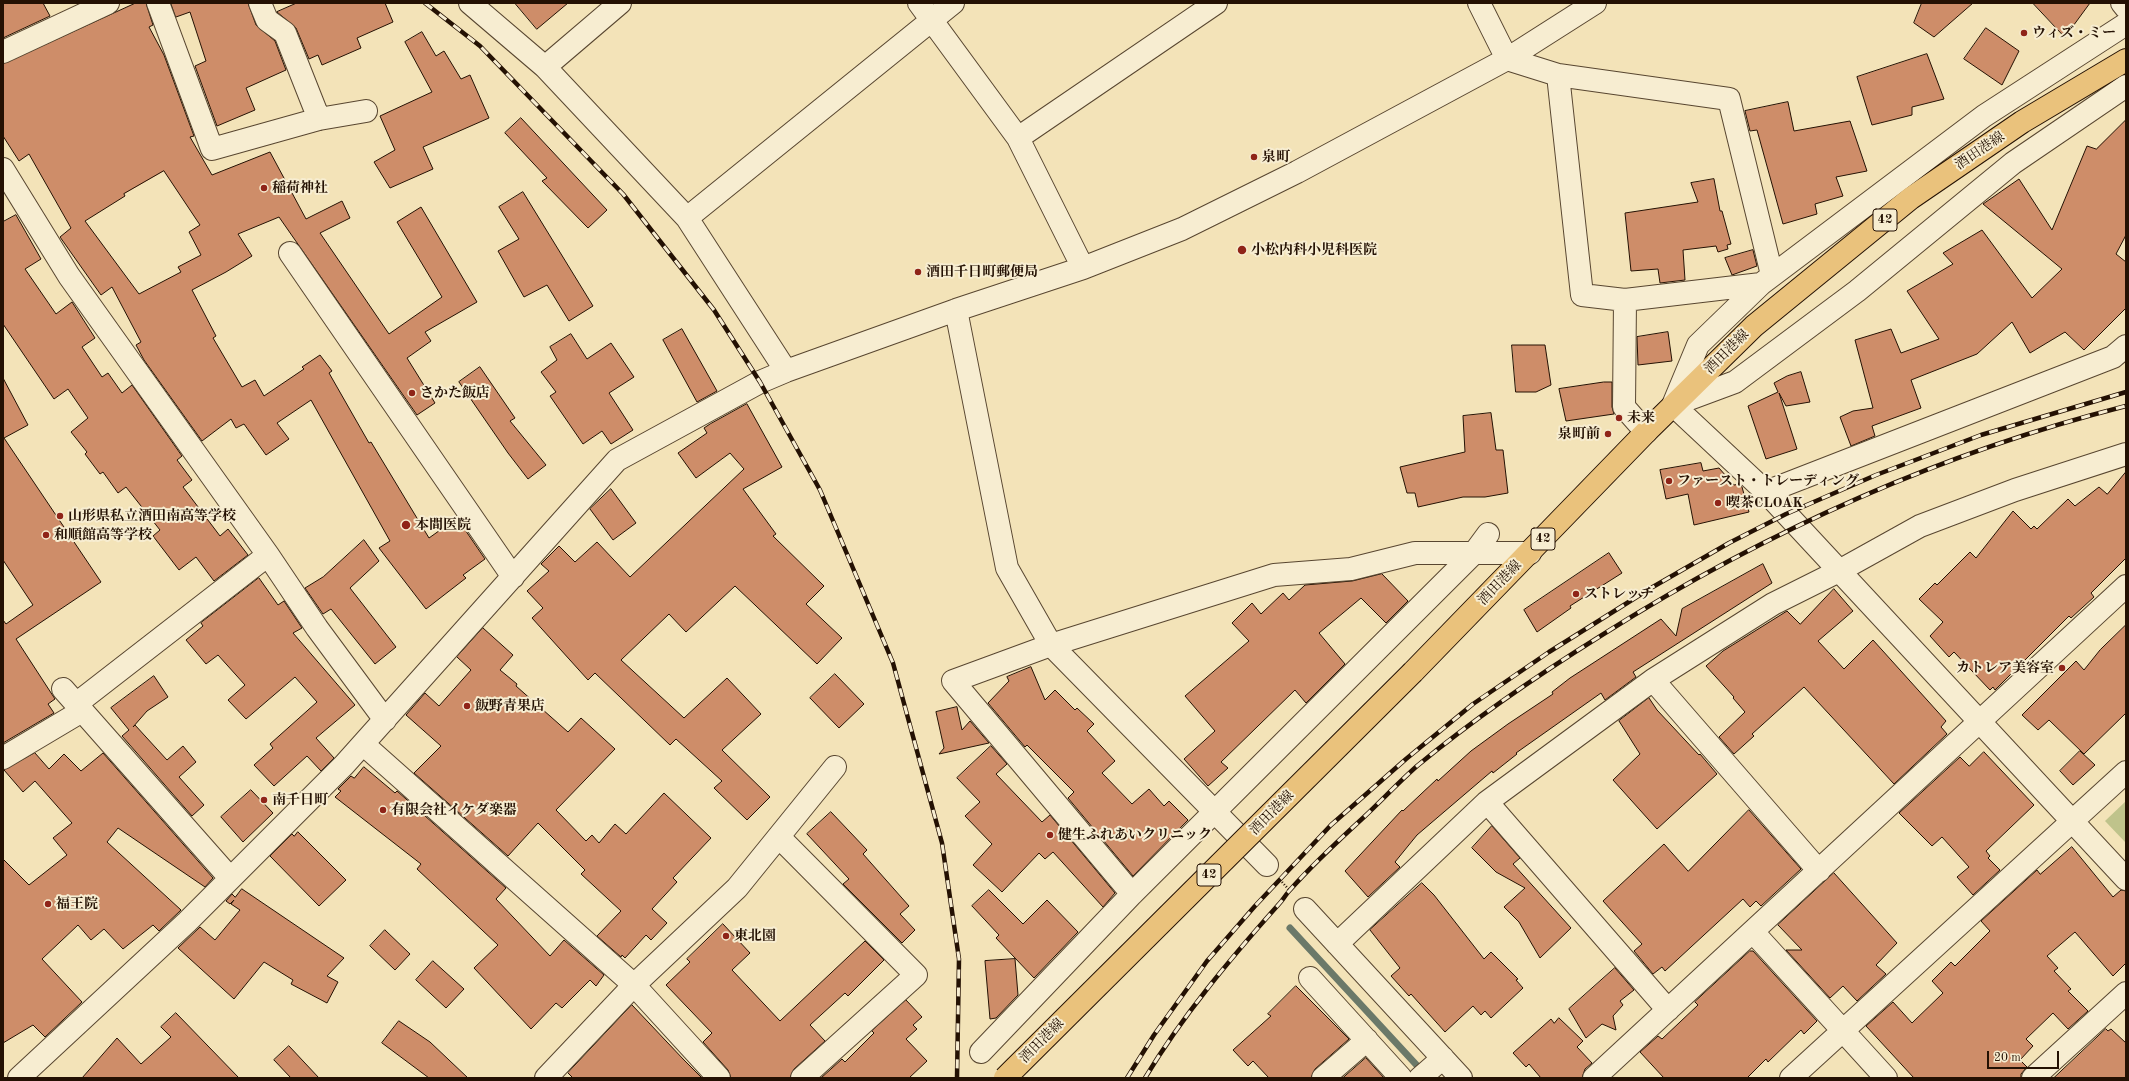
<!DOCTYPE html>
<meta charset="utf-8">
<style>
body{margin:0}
#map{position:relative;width:2129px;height:1081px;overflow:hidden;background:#f3e3b8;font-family:"Old Standard TT",serif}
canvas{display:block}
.frame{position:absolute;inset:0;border:4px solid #241103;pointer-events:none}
.scale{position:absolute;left:1987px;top:1051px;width:72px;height:18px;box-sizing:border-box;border:2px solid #241103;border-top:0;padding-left:5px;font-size:12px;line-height:14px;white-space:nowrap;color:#241103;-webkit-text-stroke:3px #f7edd1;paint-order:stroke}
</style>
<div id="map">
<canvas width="2129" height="1081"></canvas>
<div class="frame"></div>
<div class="scale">20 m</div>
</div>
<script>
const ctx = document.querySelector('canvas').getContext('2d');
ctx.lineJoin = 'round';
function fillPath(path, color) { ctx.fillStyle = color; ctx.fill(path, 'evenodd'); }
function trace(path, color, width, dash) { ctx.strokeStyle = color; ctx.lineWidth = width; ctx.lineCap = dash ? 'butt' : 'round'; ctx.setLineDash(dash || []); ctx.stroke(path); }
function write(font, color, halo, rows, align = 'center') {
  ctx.font = font + ' "Old Standard TT","Noto Serif JP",serif'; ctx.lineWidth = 4; ctx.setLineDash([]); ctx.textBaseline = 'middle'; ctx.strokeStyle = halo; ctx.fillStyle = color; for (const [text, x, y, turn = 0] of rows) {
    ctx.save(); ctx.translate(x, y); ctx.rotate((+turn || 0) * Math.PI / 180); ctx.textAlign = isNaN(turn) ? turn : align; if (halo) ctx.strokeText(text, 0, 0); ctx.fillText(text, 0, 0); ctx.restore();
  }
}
const green = new Path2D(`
 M 2126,801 L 2126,843 L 2105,821 Z`);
const stream = new Path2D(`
 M 1290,928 L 1423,1072`);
const building = new Path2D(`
 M 3,3 L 43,3 L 50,16 L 3,38 Z
 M 136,3 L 146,3 L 153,25 L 149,27 L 164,55 L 194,136 L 190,137 L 212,175 L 270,152 L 306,219 L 342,201 L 350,218 L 320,233 L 389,334 L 442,297 L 397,222 L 421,207 L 477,302 L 425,332 L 431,341 L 407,358 L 435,403 L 417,415 L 279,217 L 238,234 L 252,256 L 226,272 L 192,290 L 216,336 L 213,338 L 242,387 L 255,380 L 264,396 L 304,369 L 302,367 L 320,355 L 332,371 L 329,373 L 369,443 L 371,442 L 429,538 L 457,518 L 485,559 L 463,575 L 466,578 L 426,609 L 379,548 L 390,541 L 311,400 L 277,423 L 289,439 L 266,455 L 244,424 L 236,428 L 231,419 L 202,441 L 144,360 L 136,345 L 141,342 L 112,287 L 101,295 L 60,237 L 71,228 L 29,154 L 19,161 L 3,136 L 3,64 ZM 164,171 L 200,225 L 189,232 L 201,255 L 178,267 L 181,272 L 139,294 L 85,221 L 125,196 L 124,194 Z
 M 171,3 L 248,3 L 256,25 L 275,41 L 286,70 L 246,88 L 255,110 L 217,126 L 195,66 L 206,61 L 190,12 L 176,17 Z
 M 297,3 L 385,3 L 393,22 L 357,38 L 361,48 L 322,65 L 318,55 L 309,59 L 296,28 L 277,12 Z
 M 515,3 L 568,3 L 537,29 Z
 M 1922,3 L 1973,3 L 1934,37 L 1914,23 Z
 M 2033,3 L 2090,3 L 2065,37 Z
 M 1986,28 L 2019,51 L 2002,85 L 1964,59 Z
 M 422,32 L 436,56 L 444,51 L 461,79 L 470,75 L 489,118 L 423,147 L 433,169 L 390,188 L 374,162 L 395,150 L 380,116 L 432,92 L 405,42 Z
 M 1927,54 L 1944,99 L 1912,107 L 1912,115 L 1872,125 L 1857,77 Z
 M 1788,102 L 1794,131 L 1850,121 L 1867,171 L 1836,177 L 1843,196 L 1815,204 L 1817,214 L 1783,224 L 1757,130 L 1750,131 L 1745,111 Z
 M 521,118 L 607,210 L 588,228 L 542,181 L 547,178 L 505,133 Z
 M 2126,120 L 2126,235 L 2116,254 L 2126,262 L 2126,308 L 2084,350 L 2065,332 L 2030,353 L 2012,322 L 1977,354 L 1911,380 L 1921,408 L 1872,426 L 1875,436 L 1851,446 L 1840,417 L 1853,411 L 1873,408 L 1855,340 L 1891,329 L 1901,353 L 1939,339 L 1907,291 L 1953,264 L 1943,253 L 1982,230 L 2032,298 L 2062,269 L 1983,204 L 2019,179 L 2052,230 L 2087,146 L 2096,149 Z
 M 1714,179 L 1720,211 L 1722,211 L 1731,244 L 1727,245 L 1728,249 L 1718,252 L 1716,246 L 1683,250 L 1685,280 L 1660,283 L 1658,269 L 1631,271 L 1625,213 L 1698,202 L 1691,183 Z
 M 523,192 L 593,306 L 569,321 L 547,285 L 524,297 L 498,251 L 519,239 L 499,207 Z
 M 16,215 L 41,259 L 25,269 L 56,314 L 72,302 L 95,338 L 82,347 L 102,377 L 108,373 L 122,393 L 132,385 L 182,456 L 177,460 L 192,480 L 183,487 L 220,536 L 228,529 L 248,555 L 214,581 L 196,557 L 179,570 L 153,536 L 160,530 L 126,487 L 118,493 L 103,472 L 100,474 L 85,454 L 87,452 L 71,432 L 88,418 L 68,389 L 54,399 L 3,324 L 3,222 Z
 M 1753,250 L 1757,266 L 1732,275 L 1725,258 Z
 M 682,329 L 717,391 L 697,402 L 663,340 Z
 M 1668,332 L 1672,361 L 1638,365 L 1637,337 Z
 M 571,334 L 587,359 L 611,343 L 634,377 L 609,393 L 633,430 L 611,444 L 602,431 L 583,444 L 550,396 L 556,392 L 541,372 L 557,360 L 550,347 Z
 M 1512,345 L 1545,345 L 1551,385 L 1536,392 L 1516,392 Z
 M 480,367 L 515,418 L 510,421 L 546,465 L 528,479 L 508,453 L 459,382 Z
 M 1801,372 L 1810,402 L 1786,406 L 1779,393 L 1797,449 L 1766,459 L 1748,406 L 1778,392 L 1774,383 L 1787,376 Z
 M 3,378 L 28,425 L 4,438 L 101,582 L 16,639 L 55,699 L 48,704 L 54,713 L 3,743 L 3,620 L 6,624 L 33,605 L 3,560 Z
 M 1604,382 L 1612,382 L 1612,407 L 1614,414 L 1566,421 L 1559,389 Z
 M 747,404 L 782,467 L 743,489 L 776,534 L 773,536 L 824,586 L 806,604 L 842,638 L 817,664 L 735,586 L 686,632 L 669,614 L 621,660 L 684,718 L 727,678 L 761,714 L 722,750 L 770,797 L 747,820 L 714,788 L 722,781 L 676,739 L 670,745 L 595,673 L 588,680 L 532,618 L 543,608 L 527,591 L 549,571 L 541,564 L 559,546 L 575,562 L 597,542 L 630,577 L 744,469 L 730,453 L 696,478 L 678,453 L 707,433 L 704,428 L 710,424 Z
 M 1491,413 L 1496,450 L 1503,450 L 1508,493 L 1485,497 L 1463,497 L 1418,507 L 1415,493 L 1407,493 L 1400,467 L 1465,452 L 1463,416 Z
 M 1701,463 L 1703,471 L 1719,468 L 1734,485 L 1740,484 L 1742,487 L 1749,512 L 1694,525 L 1688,494 L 1666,499 L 1660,470 Z
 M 2126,472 L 2126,558 L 2091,593 L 2094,597 L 2071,618 L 2069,616 L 1995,690 L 1993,687 L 1990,690 L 1954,652 L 1949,657 L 1930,636 L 1943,622 L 1919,599 L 1935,583 L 1937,585 L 1970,552 L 1976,558 L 2013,511 L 2031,529 L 2034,526 L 2037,529 L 2068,499 L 2075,506 L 2099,487 L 2107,494 Z
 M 611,489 L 636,523 L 613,540 L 590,509 Z
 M 364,540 L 379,561 L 350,588 L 396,647 L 375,664 L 331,609 L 323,614 L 305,588 L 323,577 Z
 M 1609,553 L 1622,573 L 1570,606 L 1571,608 L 1537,632 L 1524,610 Z
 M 1763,564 L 1772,583 L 1633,672 L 1636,677 L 1605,700 L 1601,693 L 1516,753 L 1517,754 L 1493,773 L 1492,771 L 1417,835 L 1395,862 L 1400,867 L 1368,897 L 1345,871 L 1402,810 L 1403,811 L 1437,779 L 1438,781 L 1471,751 L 1508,724 L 1553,694 L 1552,692 L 1570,678 L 1661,619 L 1676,636 L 1682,609 Z
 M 1382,574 L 1408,601 L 1386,623 L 1361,598 L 1319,633 L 1345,664 L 1306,703 L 1295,690 L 1221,762 L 1228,768 L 1208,786 L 1184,759 L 1215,731 L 1185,696 L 1249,641 L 1232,623 L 1252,603 L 1261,614 L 1283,593 L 1289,600 L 1305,585 L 1352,581 Z
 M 259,578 L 278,605 L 284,601 L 302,628 L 293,633 L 355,705 L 316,738 L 334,758 L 321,771 L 307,756 L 274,786 L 254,765 L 273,748 L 270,744 L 317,702 L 295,677 L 246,719 L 228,700 L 245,685 L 218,655 L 206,664 L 186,640 L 203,626 L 201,623 Z
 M 1834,589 L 1853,611 L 1818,641 L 1844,669 L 1873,640 L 1946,721 L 1941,727 L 1947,734 L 1894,784 L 1804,687 L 1752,734 L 1754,736 L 1734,754 L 1719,737 L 1745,712 L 1733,698 L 1734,697 L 1706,666 L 1723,651 L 1787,611 L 1800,624 Z
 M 2126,625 L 2126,713 L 2084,754 L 2049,720 L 2038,730 L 2022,715 L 2076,661 L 2084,670 L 2100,650 Z
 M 483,628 L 513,655 L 500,670 L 517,684 L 516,686 L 568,732 L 581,718 L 615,749 L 556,810 L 586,841 L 592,835 L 599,843 L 615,824 L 626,834 L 664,793 L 711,838 L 673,878 L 677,882 L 652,909 L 667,923 L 651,940 L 646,935 L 625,958 L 622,955 L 621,957 L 597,936 L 621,911 L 581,874 L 585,870 L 538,823 L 508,856 L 414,773 L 441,746 L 406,715 L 425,693 L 439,706 L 471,670 L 457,657 Z
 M 1031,667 L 1045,700 L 1055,690 L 1075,710 L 1077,708 L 1094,724 L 1087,731 L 1115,761 L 1102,773 L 1132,804 L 1149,789 L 1164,806 L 1169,801 L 1188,820 L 1133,876 L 1068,798 L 1074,792 L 1027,745 L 1025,747 L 988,703 L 1009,681 L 1007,677 Z
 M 835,674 L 864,704 L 839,728 L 810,698 Z
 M 154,676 L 168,697 L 147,711 L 133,727 L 135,725 L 167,760 L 183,746 L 196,762 L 179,777 L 204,805 L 192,816 L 122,736 L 129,730 L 111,708 Z
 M 1649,698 L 1657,710 L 1699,755 L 1700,754 L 1717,774 L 1657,829 L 1613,780 L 1640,754 L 1619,721 Z
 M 957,707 L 962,730 L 970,721 L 989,743 L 939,754 L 944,748 L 936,712 Z
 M 991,746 L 1007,764 L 996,774 L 1042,822 L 1050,815 L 1115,893 L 1103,907 L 1053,852 L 1045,859 L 1039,853 L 1002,892 L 973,865 L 992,844 L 965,816 L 980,802 L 957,778 Z
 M 2080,751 L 2095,765 L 2073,785 L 2060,771 Z
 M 1984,752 L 2034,805 L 1986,851 L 1990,856 L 1988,858 L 2000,870 L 1973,895 L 1957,877 L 1969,867 L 1942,837 L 1932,846 L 1899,813 L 1960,757 L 1969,766 Z
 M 35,753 L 49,769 L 64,754 L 81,771 L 103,753 L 213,878 L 205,887 L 118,828 L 107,842 L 181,910 L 159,931 L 153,925 L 123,949 L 104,929 L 91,940 L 78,925 L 42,959 L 82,1002 L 45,1037 L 33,1025 L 3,1043 L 3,859 L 29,885 L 67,855 L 53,838 L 72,823 L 35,781 L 23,792 L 4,770 Z
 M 364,767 L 395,793 L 397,791 L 506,888 L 496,899 L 550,956 L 564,940 L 604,975 L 596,986 L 590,980 L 562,1008 L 556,1003 L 531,1029 L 474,968 L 498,945 L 417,869 L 421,864 L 335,797 L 341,791 L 338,789 L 351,776 L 354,778 Z
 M 251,790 L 273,813 L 243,842 L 221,817 Z
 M 1749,810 L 1801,869 L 1761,906 L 1756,901 L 1750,907 L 1743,899 L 1665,971 L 1662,967 L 1653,974 L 1634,951 L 1642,944 L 1603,901 L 1664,844 L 1688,871 Z
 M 831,812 L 867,850 L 863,854 L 909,906 L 900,914 L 915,930 L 902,943 L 843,884 L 849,879 L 807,834 Z
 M 1492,826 L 1520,858 L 1513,864 L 1571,928 L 1540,958 L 1519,922 L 1504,907 L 1525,888 L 1496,872 L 1472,848 Z
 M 298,832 L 346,880 L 319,906 L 270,856 L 292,834 L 294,836 Z
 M 2072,847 L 2113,897 L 2121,890 L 2126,891 L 2126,963 L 2113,976 L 2075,932 L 2047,956 L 2058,968 L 2054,971 L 2071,989 L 2068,991 L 2088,1011 L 2068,1029 L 2053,1013 L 2026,1039 L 2033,1046 L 2020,1060 L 2027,1067 L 2021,1074 L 2021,1078 L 1914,1078 L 1866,1026 L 1893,1002 L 1912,1023 L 1943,993 L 1932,981 L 1951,962 L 1955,966 L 1990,931 L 1981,921 L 2037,870 L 2040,874 Z
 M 1834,873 L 1897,943 L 1876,965 L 1886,974 L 1857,1001 L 1843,986 L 1830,998 L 1786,950 L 1802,950 L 1778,925 Z
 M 1422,883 L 1434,895 L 1484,959 L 1491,952 L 1518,979 L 1516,980 L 1523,988 L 1491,1018 L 1485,1011 L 1481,1015 L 1473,1006 L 1445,1032 L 1411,994 L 1409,996 L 1391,976 L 1400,968 L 1370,930 Z
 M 242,889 L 344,958 L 327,976 L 338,982 L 327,1003 L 291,984 L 293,980 L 264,962 L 234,999 L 178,948 L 200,927 L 215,940 L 240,910 L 231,904 L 234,900 L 230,904 L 226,901 L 232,894 L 235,897 Z
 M 989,890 L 1023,924 L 1047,900 L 1078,932 L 1034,978 L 996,938 L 999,935 L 972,906 Z
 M 723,924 L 750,953 L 732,970 L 780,1021 L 865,941 L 884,960 L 848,996 L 845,993 L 810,1025 L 825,1041 L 794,1069 L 790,1078 L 731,1078 L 728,1070 L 703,1042 L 712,1033 L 666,985 L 690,962 L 687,959 Z
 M 385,930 L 410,954 L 395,970 L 370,946 Z
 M 1750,951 L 1753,951 L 1817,1021 L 1804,1034 L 1801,1030 L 1768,1062 L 1766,1059 L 1747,1078 L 1664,1078 L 1640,1052 L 1658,1036 L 1662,1039 L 1698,1005 L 1695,1002 Z
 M 1015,959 L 1018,995 L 996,1018 L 990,1019 L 985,961 Z
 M 433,961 L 464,989 L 446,1008 L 416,980 Z
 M 1615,968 L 1634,990 L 1620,1001 L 1623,1005 L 1613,1016 L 1616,1030 L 1602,1024 L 1586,1038 L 1569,1009 Z
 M 1296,986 L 1349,1039 L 1315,1069 L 1311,1078 L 1269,1078 L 1253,1061 L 1248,1066 L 1233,1050 L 1271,1016 L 1268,1014 Z
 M 906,1000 L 922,1017 L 913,1025 L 917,1029 L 906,1039 L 927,1061 L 909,1078 L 821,1078 L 842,1059 L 845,1062 L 874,1033 L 872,1031 Z
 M 632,1005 L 684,1060 L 702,1078 L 573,1078 L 568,1073 Z
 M 176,1013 L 239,1078 L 82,1078 L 117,1038 L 141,1064 L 171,1037 L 161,1027 Z
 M 1559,1018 L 1583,1041 L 1577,1047 L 1592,1063 L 1585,1069 L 1582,1078 L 1541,1078 L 1529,1064 L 1526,1067 L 1513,1053 L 1551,1019 L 1554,1023 Z
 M 399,1021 L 430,1042 L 468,1078 L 429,1078 L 382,1043 Z
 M 2106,1029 L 2108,1031 L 2111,1029 L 2126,1043 L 2126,1078 L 2054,1078 Z
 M 289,1046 L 319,1078 L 291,1078 L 274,1060 Z
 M 1366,1058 L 1384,1078 L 1343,1078 Z`);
const path = new Path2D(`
 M 1282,882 L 1291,892`);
const minor = new Path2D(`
 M 158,3 L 212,149 L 319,119 L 366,111
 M 260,3 L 267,20 L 285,33 L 319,119
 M 470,3 L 545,67 L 687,218 L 786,371
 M 919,3 L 1018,138 L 1083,268
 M 1479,3 L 1507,59 L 1558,75 L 1729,99 L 1772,275
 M 2122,3 L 2126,8
 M 3,52 L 108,3
 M 545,67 L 620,3
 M 1558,75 L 1582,295 L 1625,300 L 1761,284
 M 1018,138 L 1216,3
 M 3,169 L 69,276 L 268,555 L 317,628 L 385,720
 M 687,218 L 953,3
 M 290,253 L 513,577
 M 1625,300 L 1624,407 L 1646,432
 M 956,310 L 1007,568 L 1051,645 L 1267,865
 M 1673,405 L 1766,492 L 2126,879
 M 1673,405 L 1698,345 L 1761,284 L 1984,116 L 2126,24
 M 1673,405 L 1735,382 L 1857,291 L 2013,163 L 2126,86
 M 1766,492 L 2113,357 L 2126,346
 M 1653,680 L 1773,604 L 1839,571 L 1920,526 L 2015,490 L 2126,454
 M 63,689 L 230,878
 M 76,704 L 268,555
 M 363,744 L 634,985 L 719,1078
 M 3,758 L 82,711
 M 1487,802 L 1653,680 L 1819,871
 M 779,837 L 916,975 L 802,1078
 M 1132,894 L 953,681 L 1051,645 L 1274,575 L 1351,569 L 1415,553 L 1530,553
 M 1305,909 L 1461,1078
 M 1753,932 L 1886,1078
 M 1337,944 L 1487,802 L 1668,1010
 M 1310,978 L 1401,1078
 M 981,1052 L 1132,894 L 1474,553 L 1488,534
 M 19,1078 L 187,922 L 344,765 L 617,460 L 760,382 L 786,371 L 956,310 L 1083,268 L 1182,229 L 1297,172 L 1507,59 L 1595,3
 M 546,1078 L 634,985 L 737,888 L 835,767
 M 1323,1078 L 1367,1040
 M 1420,1078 L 1443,1058
 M 1594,1078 L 2126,586
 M 1791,1078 L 2126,772
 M 2033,1078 L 2126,993`);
const major = new Path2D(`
 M 1413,672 L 1646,432 L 1754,326 L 1911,198 L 2022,122 L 2126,60`);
const rail = new Path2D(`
 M 425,3 L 480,46 L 623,194 L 714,310 L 760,382 L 820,490 L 893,663 L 942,843 L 959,959 L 957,1078
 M 1127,1078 L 1154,1035 L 1207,961 L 1255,906 L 1331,825 L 1406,759 L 1473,704 L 1549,652 L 1651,588 L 1729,543 L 1786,514 L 1876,475 L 1981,435 L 2126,392
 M 1145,1078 C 1183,1015 1230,959 1279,904 C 1283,900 1286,894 1290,890 C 1313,864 1339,840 1364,817 C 1382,800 1399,782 1417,766 C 1475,718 1538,675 1602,635 C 1763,533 1940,453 2126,406`);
const majorBridge = new Path2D(`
 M 1005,1078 L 1413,672`);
const markers = [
 [2024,33,4,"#8f2418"],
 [1254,157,4,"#8f2418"],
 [264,188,4,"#8f2418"],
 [1242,250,5,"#8f2418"],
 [918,272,4,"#8f2418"],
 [412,393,4,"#8f2418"],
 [1619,418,4,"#8f2418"],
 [1608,434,4,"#8f2418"],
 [1669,481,4,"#8f2418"],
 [1718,503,4,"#8f2418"],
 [60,516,4,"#8f2418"],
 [406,525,5,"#8f2418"],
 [46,535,4,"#8f2418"],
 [1576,594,4,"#8f2418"],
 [2062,668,4,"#8f2418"],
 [467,706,4,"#8f2418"],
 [264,800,4,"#8f2418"],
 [383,810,4,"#8f2418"],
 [1050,835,4,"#8f2418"],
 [48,904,4,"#8f2418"],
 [726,936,4,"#8f2418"]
];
const shields = [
 [1885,220,24],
 [1543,539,24],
 [1209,875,24]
];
const shieldNames = [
 ["42",1885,220],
 ["42",1543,539],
 ["42",1209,875]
];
const poiNames = [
 ["ウィズ・ミー",2032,33],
 ["泉町",1262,157],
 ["稲荷神社",272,188],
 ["小松内科小児科医院",1251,250],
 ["酒田千日町郵便局",926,272],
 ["さかた飯店",420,393],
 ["未来",1627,418],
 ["泉町前",1600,434,"right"],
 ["ファースト・トレーディング",1677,481],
 ["喫茶CLOAK",1726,503],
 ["山形県私立酒田南高等学校",68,516],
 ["本間医院",415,525],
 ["和順館高等学校",54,535],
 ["ストレッチ",1584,594],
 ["カトレア美容室",2054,668,"right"],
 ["飯野青果店",475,706],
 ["南千日町",272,800],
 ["有限会社イケダ楽器",391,810],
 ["健生ふれあいクリニック",1058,835],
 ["福王院",56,904],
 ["東北園",734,936]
];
const streetNames = [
 ["酒田港線",1980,151,-34],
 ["酒田港線",1727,352,-45],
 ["酒田港線",1500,583,-46],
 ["酒田港線",1272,813,-45],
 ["酒田港線",1042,1041,-45]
];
fillPath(green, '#bfc38b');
trace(stream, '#6b7969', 7);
fillPath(building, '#ce8d69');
trace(building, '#241103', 1);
trace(minor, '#584630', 24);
trace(major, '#241103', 24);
trace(path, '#241103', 2.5, [1, 2]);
trace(minor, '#f7edd1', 22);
trace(major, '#eac27c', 22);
trace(rail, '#241103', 4.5);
trace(rail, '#f7edd1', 3, [9]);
trace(majorBridge, '#241103', 24, []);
trace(majorBridge, '#eac27c', 22);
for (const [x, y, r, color] of markers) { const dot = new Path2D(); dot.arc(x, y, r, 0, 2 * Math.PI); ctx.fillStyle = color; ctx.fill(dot); trace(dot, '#f7edd1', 1.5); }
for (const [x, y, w] of shields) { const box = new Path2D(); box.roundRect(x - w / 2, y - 11, w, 22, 3); ctx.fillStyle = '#f7edd1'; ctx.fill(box); trace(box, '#241103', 1); }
write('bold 13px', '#241103', null, shieldNames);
write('bold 14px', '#241103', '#f7edd1', poiNames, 'left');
write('14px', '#241103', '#f7edd1', streetNames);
</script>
